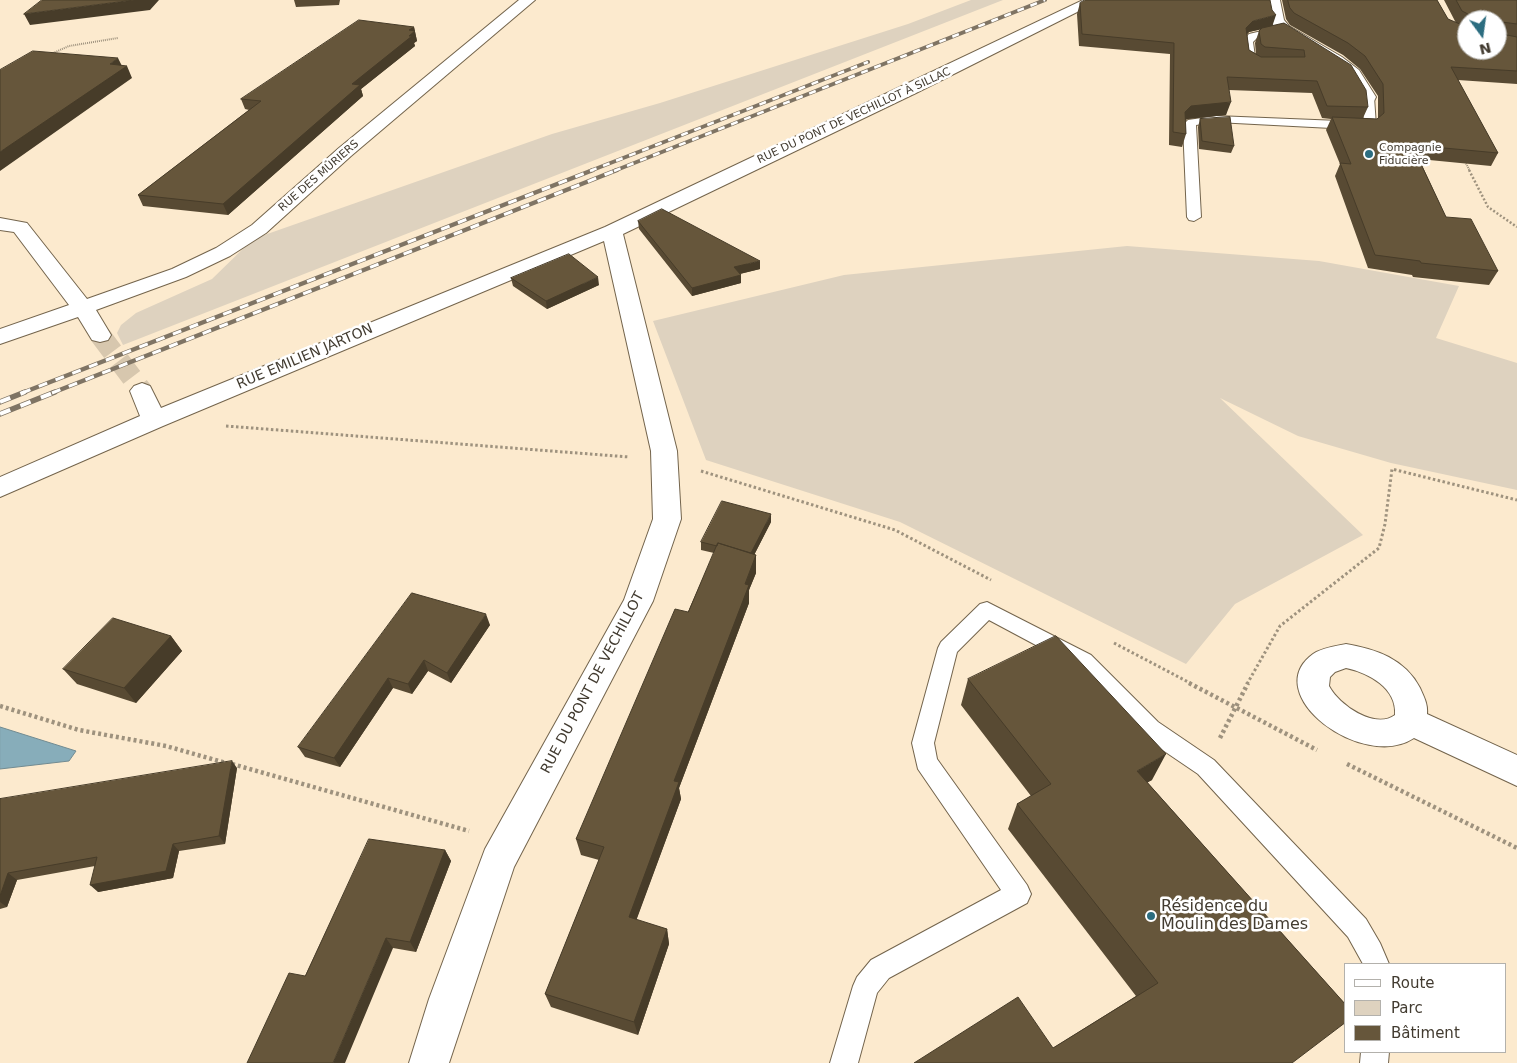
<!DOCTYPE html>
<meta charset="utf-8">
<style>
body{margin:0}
#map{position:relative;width:1517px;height:1063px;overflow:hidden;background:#fceace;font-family:"DejaVu Sans",sans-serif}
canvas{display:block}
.legend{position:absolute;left:1344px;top:963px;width:162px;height:90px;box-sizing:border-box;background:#fff;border:1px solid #b3b1ac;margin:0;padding:6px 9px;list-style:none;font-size:15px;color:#423b30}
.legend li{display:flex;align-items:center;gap:10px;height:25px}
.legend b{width:25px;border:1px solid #b3b1ac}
.north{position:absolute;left:1457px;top:10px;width:50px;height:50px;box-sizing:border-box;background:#fff;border:1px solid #b3b1ac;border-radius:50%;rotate:166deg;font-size:14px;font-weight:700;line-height:20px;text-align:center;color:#423b30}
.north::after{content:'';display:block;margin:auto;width:18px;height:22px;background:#2c6d80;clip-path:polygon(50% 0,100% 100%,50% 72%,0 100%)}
</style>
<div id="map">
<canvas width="1517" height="1063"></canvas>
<ul class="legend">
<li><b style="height:6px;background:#fff"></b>Route</li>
<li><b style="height:14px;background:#ded2bf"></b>Parc</li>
<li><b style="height:14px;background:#66563b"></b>Bâtiment</li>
</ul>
<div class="north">N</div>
</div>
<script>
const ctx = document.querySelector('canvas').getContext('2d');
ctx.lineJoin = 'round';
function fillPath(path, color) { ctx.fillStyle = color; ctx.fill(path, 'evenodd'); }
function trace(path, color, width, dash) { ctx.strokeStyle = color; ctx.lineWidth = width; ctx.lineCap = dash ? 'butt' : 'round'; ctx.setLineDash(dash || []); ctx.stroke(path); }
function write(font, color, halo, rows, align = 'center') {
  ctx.font = font + ' "DejaVu Sans",sans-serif'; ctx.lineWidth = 5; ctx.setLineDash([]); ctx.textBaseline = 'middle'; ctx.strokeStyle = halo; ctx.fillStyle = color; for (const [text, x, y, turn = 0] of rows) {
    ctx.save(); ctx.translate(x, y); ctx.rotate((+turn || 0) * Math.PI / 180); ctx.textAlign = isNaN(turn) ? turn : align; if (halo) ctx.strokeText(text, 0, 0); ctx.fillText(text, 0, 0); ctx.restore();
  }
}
const green = new Path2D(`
 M 971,0 L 1003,0 L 123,345 L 117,333 L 121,325 L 136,313 L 212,279 L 253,239 L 552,134 L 660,103 L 908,24 Z
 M 1127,246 L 1319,261 L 1459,286 L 1436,338 L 1517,363 L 1517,490 L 1391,463 L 1298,436 L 1220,398 L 1363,535 L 1235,604 L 1186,664 L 900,522 L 706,460 L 653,321 L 844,275 Z`);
const water = new Path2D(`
 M 0,727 L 76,751 L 69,761 L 0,769 Z`);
const streetTunnel = new Path2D(`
 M 100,335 L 142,391`);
const pathFar3 = new Path2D(`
 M 51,54 L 69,46 L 118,38
 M 1464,160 L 1470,171`);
const pathFar2 = new Path2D(`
 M 1469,170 L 1488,207 L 1517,227`);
const pathFar1 = new Path2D(`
 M 226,426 L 629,457
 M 701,471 L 895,530 L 991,580
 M 1114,643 L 1192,684
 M 1247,684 L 1280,626 L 1379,548 L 1385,524 L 1392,469 L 1517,500`);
const path = new Path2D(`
 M 1189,683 L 1317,750
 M 0,706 L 79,730 L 166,746 L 226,763
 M 1220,738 L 1248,683
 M 232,764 L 469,831
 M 1347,764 L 1517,848`);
const lane = new Path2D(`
 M 1283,26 L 1288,29 L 1287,31 L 1257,38 L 1253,42 L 1255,57 L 1262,64 L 1261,66 L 1253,66 L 1245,58 L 1243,41 L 1249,34 Z
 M 1368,94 L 1374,97 L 1376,126 L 1370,130 L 1216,122 L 1196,125 L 1201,217 L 1194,221 L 1189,220 L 1187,217 L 1183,125 L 1188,120 L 1216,116 L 1364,122 L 1362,97 Z
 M 987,602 L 1091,655 L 1158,722 L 1214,760 L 1366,919 L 1380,943 L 1389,964 L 1363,964 L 1348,937 L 1198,774 L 1142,736 L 1077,667 L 989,620 L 957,652 L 934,743 L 937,759 L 1027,885 L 1031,894 L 1027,903 L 889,978 L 877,993 L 858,1063 L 830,1063 L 853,986 L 857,977 L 871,960 L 1001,890 L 918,769 L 912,743 L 938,648 L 941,642 L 980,604 Z
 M 1361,1052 L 1389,1052 L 1388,1063 L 1360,1063 Z`);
const street = new Path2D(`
 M 519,0 L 535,0 L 351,156 L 266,233 L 230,256 L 186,277 L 96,310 L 111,335 L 108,340 L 100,342 L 92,340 L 78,317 L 0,344 L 0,329 L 69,305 L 14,232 L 0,230 L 0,218 L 27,223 L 87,299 L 172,269 L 216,248 L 252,225 L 339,148 Z
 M 1083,0 L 1101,0 L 916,93 L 623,234 L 677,451 L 681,519 L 653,601 L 514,867 L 449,1063 L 409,1063 L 429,999 L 485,849 L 624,600 L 653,519 L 651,451 L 604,241 L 163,426 L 0,497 L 0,477 L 140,416 L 130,391 L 134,386 L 142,383 L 150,386 L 161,408 L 605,227 Z
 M 1266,0 L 1280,0 L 1284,20 L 1289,26 L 1342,57 L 1359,70 L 1376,97 L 1374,101 L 1362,101 L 1347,76 L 1330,63 L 1279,32 L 1270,21 Z
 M 1346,644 C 1376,649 1405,659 1420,688 C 1424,697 1428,704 1427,714 L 1517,755 L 1517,786 L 1414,738 C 1363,772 1258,694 1313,654 C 1321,648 1336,646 1346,644 ZM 1346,668 C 1369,673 1397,688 1395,715 C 1375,730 1339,705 1329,686 L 1330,677 L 1335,672 Z`);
const railFar2 = new Path2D(`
 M 590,171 L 868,62
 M 614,171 L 1045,0`);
const railFar1 = new Path2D(`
 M 22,393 L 593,170
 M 52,393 L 617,170`);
const rail = new Path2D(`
 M 0,402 L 25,392
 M 0,414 L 55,392`);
const wall = new Path2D(`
 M 294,0 L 340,0 L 339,5 L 296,7 Z
 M 1282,0 L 1437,0 L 1448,19 L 1456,23 L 1444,0 L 1517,0 L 1517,84 L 1458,80 L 1498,153 L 1491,166 L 1419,159 L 1446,217 L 1498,271 L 1489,285 L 1413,277 L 1412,275 L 1368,268 L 1335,176 L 1340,164 L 1326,130 L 1331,119 L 1322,118 L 1312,93 L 1229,90 L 1226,115 L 1187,119 L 1185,120 L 1186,134 L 1182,147 L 1169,145 L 1170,54 L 1079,46 L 1077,14 L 1080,3 L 1273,26 L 1284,23 L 1368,107 L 1363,118 L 1377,119 L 1378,118 L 1378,96 L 1360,69 L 1343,55 L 1290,25 L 1286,19 ZM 1467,20 L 1497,20 L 1467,50 ZM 1261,29 L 1259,31 L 1255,43 L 1256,54 L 1249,50 L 1247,34 L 1249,32 Z
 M 414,27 L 417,41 L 414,43 L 415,46 L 361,89 L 363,96 L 228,215 L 143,206 L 138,195 L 249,110 L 245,109 L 241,99 Z
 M 1200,119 L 1234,146 L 1231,153 L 1199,149 L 1198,127 Z
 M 638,221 L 760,269 L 740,274 L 741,283 L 692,296 L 639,229 Z
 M 511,278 L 599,285 L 547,309 L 513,286 Z
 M 771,522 L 754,555 L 756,555 L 756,573 L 749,590 L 749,603 L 679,788 L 681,799 L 636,920 L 667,929 L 669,944 L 638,1035 L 551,1007 L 545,994 L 599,860 L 581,855 L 576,839 L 688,612 L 714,553 L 701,550 L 701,542 Z
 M 412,593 L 490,625 L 451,683 L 428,671 L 412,694 L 393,688 L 340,767 L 305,757 L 298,747 Z
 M 171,636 L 182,651 L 136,703 L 77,684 L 63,669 Z
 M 968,679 L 1152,780 L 1147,782 L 1346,1005 L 1053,1048 L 1136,996 L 1008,829 L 1017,804 L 1031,796 L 961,705 Z
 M 237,768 L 225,844 L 179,851 L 173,878 L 98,892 L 95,866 L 17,880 L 7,907 L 0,909 L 0,799 Z
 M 445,850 L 451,861 L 416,952 L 393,948 L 305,976 Z`);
const shadedWall = new Path2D(`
 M 134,0 L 159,0 L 150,10 L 30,25 L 24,14 Z
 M 1276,15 L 1272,27 L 1249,32 L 1242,40 L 1246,28 L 1253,21 Z
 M 414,27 L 417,41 L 414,43 L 415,46 L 361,89 L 363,96 L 228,215 L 223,204 L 409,30 Z
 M 118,58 L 123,68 L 127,66 L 132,78 L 0,171 L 0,152 L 110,64 Z
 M 1231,102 L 1226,115 L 1187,119 L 1181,125 L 1185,112 L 1191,106 Z
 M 760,261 L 760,269 L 735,275 L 734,267 Z
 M 741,275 L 741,283 L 692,296 L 692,288 Z
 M 598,277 L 599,285 L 547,309 L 546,301 Z
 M 771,514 L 771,522 L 750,563 L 750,555 Z
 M 756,555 L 756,573 L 749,590 L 749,603 L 679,788 L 681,799 L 632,932 L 629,917 L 674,781 Z
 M 486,614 L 490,625 L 451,683 L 447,673 Z
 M 171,636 L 182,651 L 136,703 L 124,688 Z
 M 424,660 L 428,671 L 412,694 L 408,684 Z
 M 388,678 L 393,688 L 340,767 L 334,758 Z
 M 1166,754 L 1152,780 L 1124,796 L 1137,771 Z
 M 232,761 L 237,768 L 225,844 L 219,836 Z
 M 173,844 L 179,851 L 173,878 L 98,892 L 90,885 Z
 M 445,850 L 451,861 L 416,952 L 410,942 Z
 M 8,873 L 17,880 L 7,907 L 0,902 L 0,896 Z
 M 667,929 L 669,944 L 638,1035 L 634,1022 Z
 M 386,938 L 393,948 L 345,1063 L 333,1063 Z`);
const building = new Path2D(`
 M 42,0 L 134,0 L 24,14 Z
 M 1085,0 L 1270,0 L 1272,10 L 1276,15 L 1253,21 L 1246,28 L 1249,50 L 1261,57 L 1305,57 L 1304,50 L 1265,47 L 1261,44 L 1259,31 L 1262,28 L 1284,23 L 1351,65 L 1366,90 L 1368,107 L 1327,106 L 1317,81 L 1227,77 L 1231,102 L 1191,106 L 1185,112 L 1186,134 L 1173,132 L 1174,43 L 1082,34 L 1080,3 Z
 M 1288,0 L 1437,0 L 1448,19 L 1467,27 L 1467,50 L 1497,50 L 1497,20 L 1474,20 L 1474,17 L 1462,11 L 1456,0 L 1517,0 L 1517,24 L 1502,22 L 1502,34 L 1517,37 L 1517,71 L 1451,67 L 1498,153 L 1412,145 L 1446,217 L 1471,219 L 1498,271 L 1421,263 L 1420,261 L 1375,255 L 1340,163 L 1351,164 L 1332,117 L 1377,119 L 1384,113 L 1383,84 L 1365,56 L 1348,43 L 1294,13 L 1290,8 Z
 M 359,20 L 414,27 L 409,30 L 415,31 L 409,36 L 412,36 L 352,84 L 360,85 L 223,204 L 138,195 L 261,101 L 241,99 Z
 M 33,51 L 118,58 L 110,64 L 127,66 L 0,152 L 0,70 Z
 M 1230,117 L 1234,146 L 1202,141 L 1200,119 Z
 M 662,209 L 760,261 L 734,267 L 741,275 L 692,288 L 638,221 Z
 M 569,254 L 598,277 L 546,301 L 511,278 Z
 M 722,501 L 771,514 L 751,553 L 718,543 L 717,546 L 701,542 Z
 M 718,543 L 756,555 L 745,584 L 749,585 L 674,781 L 679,782 L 629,917 L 667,929 L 634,1022 L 545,994 L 604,847 L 576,839 L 675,609 L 688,612 Z
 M 412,593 L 486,614 L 447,673 L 424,660 L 408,684 L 388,678 L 334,758 L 298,747 Z
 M 113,618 L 171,636 L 124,688 L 63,669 Z
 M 1056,636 L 1166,754 L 1137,771 L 1346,1005 L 1346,1022 L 1292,1063 L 914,1063 L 1018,997 L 1053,1048 L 1158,983 L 1017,804 L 1051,784 L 968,679 Z
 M 232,761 L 219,836 L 173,844 L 166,871 L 90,885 L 97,857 L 8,873 L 0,896 L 0,799 Z
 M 369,839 L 445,850 L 410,942 L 386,938 L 333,1063 L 247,1063 L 289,973 L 305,976 Z`);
const markers = [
 [1369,154,5,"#2c6d80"],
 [1151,916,5,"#2c6d80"]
];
const farStreetnames = [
 ["RUE DU PONT DE VECHILLOT À SILLAC",854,116,-25],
 ["RUE DES MÛRIERS",319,176,-41]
];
const farPoinames = [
 ["Compagnie",1379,148],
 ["Fiducière",1379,161]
];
const streetNames = [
 ["RUE EMILIEN JARTON",305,357,-23],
 ["RUE DU PONT DE VECHILLOT",593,683,-62]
];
const nearPoinames = [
 ["Résidence du",1161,907],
 ["Moulin des Dames",1161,925]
];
fillPath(green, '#ded2bf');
fillPath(water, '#87adba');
trace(water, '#728b91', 1);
trace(streetTunnel, '#d7c7ae', 21, [21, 11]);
trace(lane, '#73644c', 2);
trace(street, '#73644c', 2);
trace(pathFar3, '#9e927e', 2, [1, 1]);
trace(pathFar2, '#9e927e', 2.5, [2, 2]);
trace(pathFar1, '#9e927e', 3, [2.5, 2.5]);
trace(path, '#9e927e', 4.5, [3, 3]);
fillPath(lane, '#fff');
fillPath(street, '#fff');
trace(railFar2, '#7f7464', 4);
trace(railFar1, '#7f7464', 4.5);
trace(rail, '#7f7464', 5.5);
trace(railFar2, '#fff', 2.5, [7]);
trace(railFar1, '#fff', 3, [9]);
trace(rail, '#fff', 4, [11]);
fillPath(wall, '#584a33');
fillPath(shadedWall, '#473c29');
fillPath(building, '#66563b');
trace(building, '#473c29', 1);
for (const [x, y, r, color] of markers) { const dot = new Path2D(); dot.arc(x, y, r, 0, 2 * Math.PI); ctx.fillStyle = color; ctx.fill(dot); trace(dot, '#fff', 2); }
write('11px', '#423b30', '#fff', farStreetnames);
write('11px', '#423b30', '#fff', farPoinames, 'left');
write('14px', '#423b30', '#fff', streetNames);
write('16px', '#423b30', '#fff', nearPoinames, 'left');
</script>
